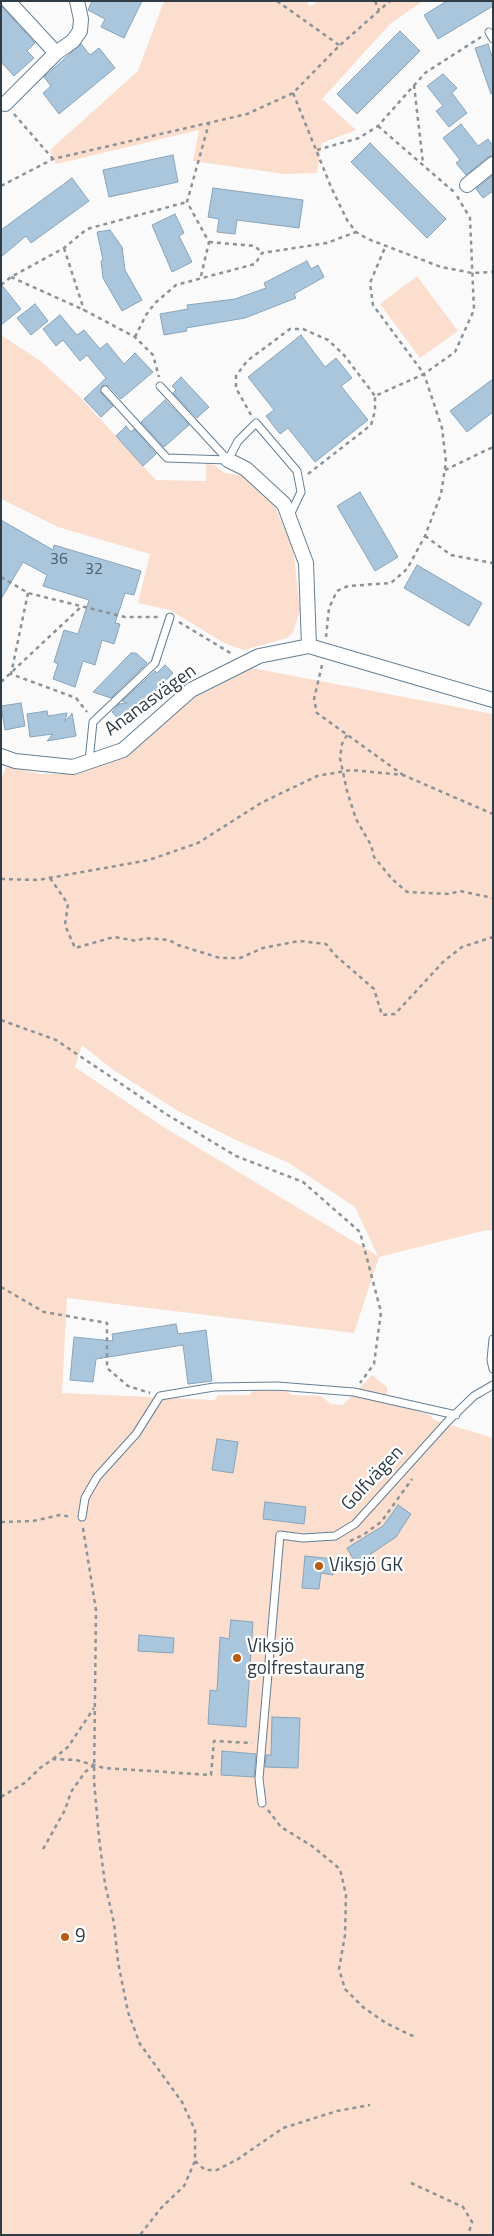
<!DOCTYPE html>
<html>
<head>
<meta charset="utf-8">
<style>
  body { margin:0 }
  #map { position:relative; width:494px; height:2236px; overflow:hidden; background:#fafafa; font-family:"Titillium Web",sans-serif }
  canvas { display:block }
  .frame { position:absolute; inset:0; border:2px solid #303c46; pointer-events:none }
</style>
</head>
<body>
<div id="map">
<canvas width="494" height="2236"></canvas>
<div class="frame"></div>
</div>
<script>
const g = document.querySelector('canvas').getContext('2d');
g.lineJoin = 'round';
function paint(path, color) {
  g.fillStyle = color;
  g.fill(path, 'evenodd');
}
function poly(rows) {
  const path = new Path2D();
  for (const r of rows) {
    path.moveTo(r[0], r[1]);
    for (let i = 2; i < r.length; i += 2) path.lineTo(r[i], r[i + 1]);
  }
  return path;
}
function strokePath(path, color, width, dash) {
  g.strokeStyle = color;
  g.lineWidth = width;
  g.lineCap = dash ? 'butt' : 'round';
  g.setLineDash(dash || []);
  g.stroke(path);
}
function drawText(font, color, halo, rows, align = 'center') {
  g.font = font + ' "Titillium Web",sans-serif';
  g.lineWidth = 4.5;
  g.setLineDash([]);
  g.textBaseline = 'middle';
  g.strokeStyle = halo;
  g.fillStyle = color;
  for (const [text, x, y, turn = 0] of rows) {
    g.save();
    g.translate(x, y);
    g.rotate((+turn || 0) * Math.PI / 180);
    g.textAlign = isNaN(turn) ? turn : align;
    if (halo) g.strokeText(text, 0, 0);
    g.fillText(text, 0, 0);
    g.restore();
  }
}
paint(poly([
  [164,1,306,1,310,6,319,1,423,1,390,24,322,99,356,130,322,143,317,173,285,174,193,161,199,130,56,164,50,150,138,71],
  [417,276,458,331,420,358,380,304],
  [1,335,42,362,82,399,156,480,206,481,206,464,214,465,225,473,244,476,274,505,293,547,300,611,293,632,287,638,244,650,224,643,170,610,138,603,150,554,58,527,1,499],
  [252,668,493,714,493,1231,486,1230,379,1257,354,1333,67,1298,62,1393,215,1400,218,1395,250,1395,258,1382,275,1384,292,1395,321,1396,331,1404,343,1405,372,1375,387,1387,387,1401,430,1415,434,1420,493,1438,493,2235,1,2235,1,780,6,767,42,774,75,773,127,755,195,697],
  [82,1045,112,1069,178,1111,238,1141,289,1163,355,1207,378,1256,162,1126,75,1067]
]), '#fbdecd');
const building = poly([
  [92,1,142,1,124,38,101,27,105,19,88,10,92,1],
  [447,1,493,1,493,6,438,39,424,15,447,1],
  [1,6,35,43,27,51,34,58,14,76,1,62,1,6],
  [400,31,420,51,357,114,337,94,400,31],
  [81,44,90,55,99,48,115,68,59,114,43,93,51,86,44,77,81,44],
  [488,44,493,59,493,93,491,94,475,48,488,44],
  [443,74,457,88,452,93,467,113,449,127,436,111,443,106,427,86,443,74],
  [461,124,478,146,488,139,493,146,493,155,488,157,466,175,456,163,460,160,443,138,461,124],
  [370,143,446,219,427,238,351,162,370,143],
  [173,155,178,182,109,197,103,170,173,155],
  [493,175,493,191,483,198,476,189,493,175],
  [72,178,89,201,31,243,26,236,1,257,1,230,72,178],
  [213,188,303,200,299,228,237,220,235,234,217,232,219,219,208,217,213,188],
  [175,214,184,233,179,236,192,262,172,272,152,225,175,214],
  [110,230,122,247,125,270,142,300,122,311,103,278,101,261,103,260,97,232,110,230],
  [307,261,311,269,318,265,324,277,294,294,296,298,245,318,186,328,187,331,164,335,160,314,188,309,187,305,235,299,266,288,264,283,307,261],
  [1,284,21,309,1,325,1,284],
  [35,304,48,321,31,335,17,318,35,304],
  [60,315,77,335,84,330,100,349,107,343,124,364,135,353,153,372,121,399,109,386,102,386,101,393,113,406,101,417,84,399,106,378,87,355,80,361,63,340,56,346,43,329,60,315],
  [301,335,325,367,336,358,352,378,341,386,368,420,315,462,288,428,280,434,266,416,274,410,248,377,301,335],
  [181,377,209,407,197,418,173,393,176,390,172,386,181,377],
  [493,379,493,412,467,432,450,411,493,379],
  [165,400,189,425,164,447,141,422,165,400],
  [126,426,131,432,134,429,156,454,143,466,116,436,126,426],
  [360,492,398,557,375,571,337,506,360,492],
  [1,520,53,550,54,545,141,571,134,595,125,593,115,623,120,624,114,644,102,640,95,665,83,661,75,687,53,679,58,664,54,662,64,630,78,634,89,600,43,586,47,575,23,562,1,599,1,520],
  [417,565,482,603,469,626,404,588,417,565],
  [131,653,136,653,147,663,111,698,93,692,131,653],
  [165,665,173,673,123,724,112,712,119,704,127,703,122,701,155,671,157,673,165,665],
  [21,703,25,726,5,730,1,706,21,703],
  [47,711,48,716,67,713,65,722,72,713,76,736,47,741,53,734,30,737,27,714,47,711],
  [176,1324,178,1334,206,1330,212,1381,188,1384,183,1345,96,1359,93,1382,70,1380,74,1337,113,1341,112,1334,176,1324],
  [217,1439,238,1442,233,1473,212,1470,217,1439],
  [265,1502,306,1507,304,1524,263,1519,265,1502],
  [398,1505,411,1514,396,1537,356,1564,347,1548,383,1526,398,1505],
  [305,1556,334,1559,333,1575,321,1573,319,1589,302,1588,305,1556],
  [231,1620,253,1622,246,1727,208,1724,210,1690,217,1691,220,1637,229,1639,231,1620],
  [139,1635,174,1638,173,1653,138,1651,139,1635],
  [272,1717,300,1718,298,1768,265,1767,266,1755,271,1755,272,1717],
  [222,1751,256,1754,254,1777,221,1775,222,1751]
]);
paint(building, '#a9c6dd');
strokePath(building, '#88a4ba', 1);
const service = poly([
  [489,32,493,39],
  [160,386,228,460],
  [105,390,167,458,228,460],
  [228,460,238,441,256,423,297,471,301,492,290,515],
  [89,761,93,722,155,663,170,617],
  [493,1339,491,1360,493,1369],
  [82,1517,85,1498,97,1477,136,1434,160,1396,214,1387,277,1386,354,1392,456,1415],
  [262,1803,259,1779,262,1743,280,1535,303,1538,335,1536,355,1524,448,1421,474,1396,493,1385]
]);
const minor = poly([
  [8,1,56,53],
  [5,104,56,53,73,41,80,31,81,19,77,1],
  [467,185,493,164],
  [228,460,246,469,284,504,306,563,309,646],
  [1,756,15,761,73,767,123,750,191,690,259,656,309,646,493,700]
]);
strokePath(service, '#647f95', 9);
strokePath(minor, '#647f95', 16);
strokePath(poly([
  [277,1,339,45],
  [375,1,379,10],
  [414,85,423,163],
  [293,93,331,187,347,220,356,232,368,239,441,267,472,273,493,272],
  [14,114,53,159],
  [378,126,454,192],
  [317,150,359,138,378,126,425,73,481,37],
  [1,186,53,159,247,114,293,93,339,46,390,1],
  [209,242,255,246,262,253],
  [64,248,84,310],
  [201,276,209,242,187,202,209,123],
  [11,277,84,310,135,337,153,355,159,377],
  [1,285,11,277,64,248,87,229,187,202],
  [135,337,146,315,155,303,176,285,255,264,262,253,327,243,356,232],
  [251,415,236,388,236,376,247,361,290,329,303,329,328,340,344,355,375,396],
  [445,470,493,447],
  [308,474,371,425,375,411,375,396,424,374,373,305,370,283,386,245],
  [425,536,451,555,493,563],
  [1,577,28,593,125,617,160,617],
  [28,593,11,674,76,698,87,712],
  [179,622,232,654],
  [326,637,329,608,337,591,348,586,391,583,407,569,425,536,441,494,446,462,442,428,424,374,455,352,474,310,470,218,457,196],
  [322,665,314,699,317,713,403,775],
  [1,682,82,606],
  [347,735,342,744,340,758,347,791,356,819,371,845,374,857,392,879,407,892,449,894,460,891,493,898],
  [50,878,68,904,65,925,75,948,114,937,137,941,144,938,169,940,178,945,220,958,240,958,263,948,299,941,326,944,335,955,374,989,382,1015,395,1014,444,961,462,947,493,937],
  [1,879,38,880,149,860,198,843,261,803,317,776,351,770,403,775,493,814],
  [1,1020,56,1040,166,1114,236,1156,303,1182,360,1232,381,1312,374,1364,360,1383],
  [1,1287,44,1312,107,1323,107,1368,128,1386,150,1393],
  [1,1522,33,1521,60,1515,72,1517],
  [83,1528,96,1610,94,1780,99,1838,105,1884,114,1923,118,1962,128,2012,140,2044,182,2102,195,2130,195,2161,184,2186,161,2208,140,2235],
  [350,1541,363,1535,381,1522,412,1479],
  [53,1759,68,1747,94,1708],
  [1,1797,26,1782,40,1768,53,1759,76,1760,104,1768,211,1775,214,1741,252,1743],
  [268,1810,281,1827,312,1846,340,1869,346,1895,345,1935,339,1969,345,1989,364,2008,386,2023,417,2038],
  [43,1849,65,1810,71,1792,85,1772,94,1765],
  [195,2161,205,2170,217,2170,238,2159,283,2128,337,2111,370,2105],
  [411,2183,463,2207,472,2222,468,2235]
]), '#8c9398', 2.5, [4, 4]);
strokePath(service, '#fff', 7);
strokePath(minor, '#fff', 14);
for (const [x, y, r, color] of [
  [319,1566,5,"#ba5b10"],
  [237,1658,5,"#ba5b10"],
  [65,1937,5,"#ba5b10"]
]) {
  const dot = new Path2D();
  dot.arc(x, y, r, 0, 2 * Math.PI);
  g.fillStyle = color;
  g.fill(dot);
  strokePath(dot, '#fff', 2);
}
drawText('16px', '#4e5e6c', null, [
  ["36",59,560],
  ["32",94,570]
]);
drawText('19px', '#303c46', '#fff', [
  ["Ananasvägen",151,701,-36],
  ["Golfvägen",373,1479,-47]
]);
drawText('19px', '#303c46', '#fff', [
  ["Viksjö GK",329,1566],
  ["Viksjö",247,1647],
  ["golfrestaurang",247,1669],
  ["9",75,1937]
], 'left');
</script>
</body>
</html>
